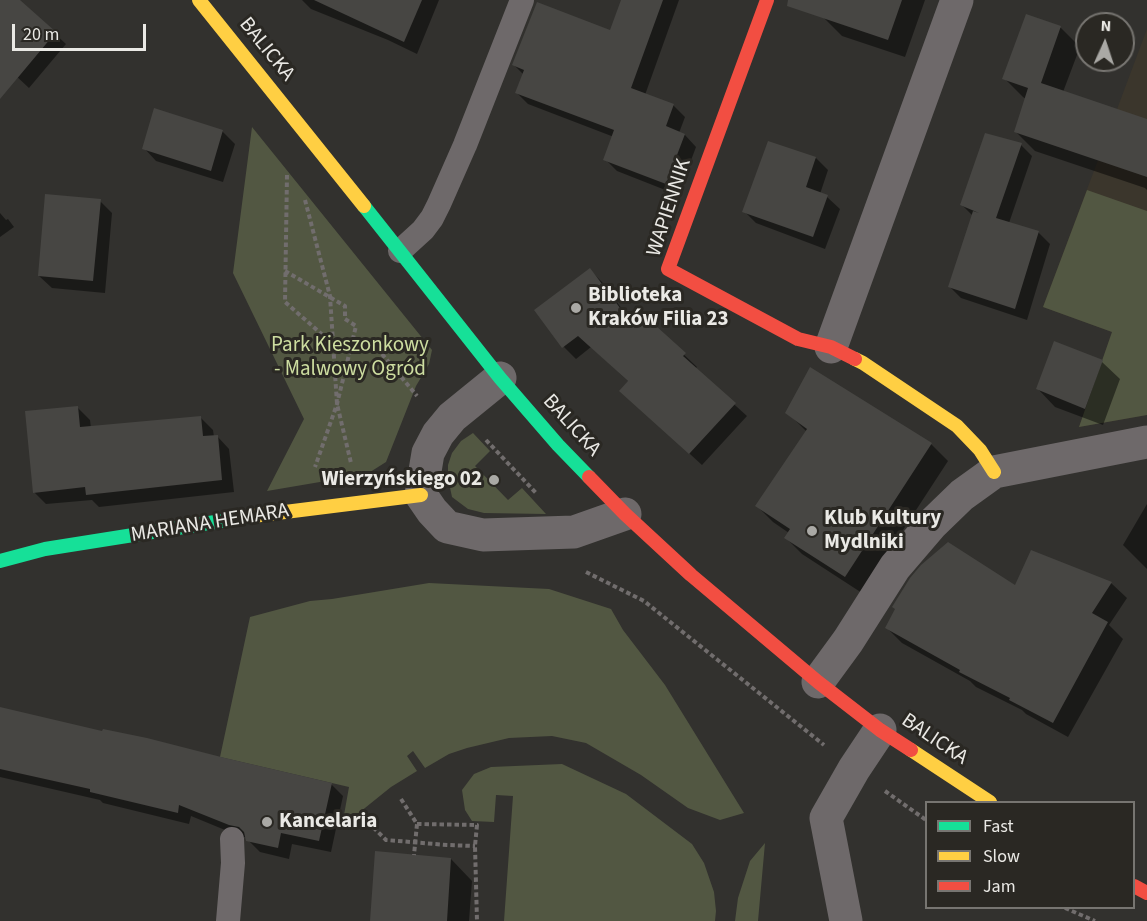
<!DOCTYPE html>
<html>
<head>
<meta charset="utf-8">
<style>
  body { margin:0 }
  #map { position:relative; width:1147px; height:921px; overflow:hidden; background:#32312e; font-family:"Source Sans 3",sans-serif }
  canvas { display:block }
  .legend { position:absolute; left:925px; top:801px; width:210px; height:108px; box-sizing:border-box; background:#2a2823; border:2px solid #777571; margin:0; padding:8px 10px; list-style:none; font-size:18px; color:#eae9e5 }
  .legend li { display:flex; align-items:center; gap:12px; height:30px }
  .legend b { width:30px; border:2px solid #777571 }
  .north { position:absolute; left:1075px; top:12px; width:60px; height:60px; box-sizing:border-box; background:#2a2823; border:2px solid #777571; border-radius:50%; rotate:3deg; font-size:16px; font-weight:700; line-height:24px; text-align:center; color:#eae9e5 }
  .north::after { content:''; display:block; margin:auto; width:21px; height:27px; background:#aaa9a5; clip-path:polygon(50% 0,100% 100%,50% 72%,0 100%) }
  .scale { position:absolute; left:12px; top:24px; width:134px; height:27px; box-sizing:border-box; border:3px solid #eae9e5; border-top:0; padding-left:8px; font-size:18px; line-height:21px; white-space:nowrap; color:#eae9e5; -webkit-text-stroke:4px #2a2823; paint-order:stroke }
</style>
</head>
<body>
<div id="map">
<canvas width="1147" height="921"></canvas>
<ul class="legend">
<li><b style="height:8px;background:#16e098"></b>Fast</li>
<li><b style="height:8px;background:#ffcf43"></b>Slow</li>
<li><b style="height:8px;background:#f24e42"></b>Jam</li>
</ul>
<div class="north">N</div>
<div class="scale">20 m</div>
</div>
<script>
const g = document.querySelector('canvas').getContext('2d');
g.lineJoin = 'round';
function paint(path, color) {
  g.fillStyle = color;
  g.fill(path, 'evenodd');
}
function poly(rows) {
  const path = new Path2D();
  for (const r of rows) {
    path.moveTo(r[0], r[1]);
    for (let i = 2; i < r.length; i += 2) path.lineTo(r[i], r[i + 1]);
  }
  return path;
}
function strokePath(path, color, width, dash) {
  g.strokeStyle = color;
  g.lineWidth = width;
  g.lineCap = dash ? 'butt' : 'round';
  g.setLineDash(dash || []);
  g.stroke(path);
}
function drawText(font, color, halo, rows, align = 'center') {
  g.font = font + ' "Source Sans 3",sans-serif';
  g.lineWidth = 6;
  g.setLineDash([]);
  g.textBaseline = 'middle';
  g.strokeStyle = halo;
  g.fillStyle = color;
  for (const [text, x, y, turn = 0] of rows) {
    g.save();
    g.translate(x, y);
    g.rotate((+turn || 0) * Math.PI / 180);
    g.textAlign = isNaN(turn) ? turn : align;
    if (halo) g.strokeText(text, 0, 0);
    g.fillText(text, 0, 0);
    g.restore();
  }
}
paint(poly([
  [1147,29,1147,415,1079,427,1112,332,1043,307]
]), '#3b362c');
paint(poly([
  [252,127,432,350,429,364,416,386,386,462,367,474,267,491,304,419,233,273],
  [1087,190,1147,211,1147,415,1079,427,1112,332,1043,307],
  [473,433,490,451,475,466,508,500,522,488,546,514,484,513,468,509,452,497,448,478,448,465,452,453,461,441],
  [429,583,549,589,611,609,623,630,665,685,744,813,720,820,688,808,641,775,586,743,552,736,509,738,467,748,449,754,425,768,413,751,407,756,417,771,391,787,355,816,344,815,349,787,220,757,250,617,310,601,332,599],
  [562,764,626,794,692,844,704,863,714,892,716,911,715,921,504,921,513,796,496,795,494,822,472,821,465,810,462,790,474,774,491,767],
  [765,843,758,921,735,921,738,898,750,861]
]), '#525742');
paint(poly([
  [0,0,18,0,66,44,29,88,0,61],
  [302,0,439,0,417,54,388,40,311,9],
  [623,0,679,0,645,95,673,105,685,117,679,133,685,135,696,147,678,195,617,171,605,159,614,137,528,104,516,92,523,74,514,65,611,32],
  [831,0,925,0,905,57,842,36,824,18],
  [1027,16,1061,28,1080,47,1063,92,1147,121,1147,190,1145,188,1035,151,1016,132,1026,99,1023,97,1004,78],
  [222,131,235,144,223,182,156,161,144,148],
  [1021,145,1032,156,1009,223,1038,232,1050,244,1027,320,961,298,949,286,973,216,962,205],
  [816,158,828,170,820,194,827,197,840,209,825,249,756,223,744,211],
  [100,201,112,213,105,293,52,288,39,276],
  [0,213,6,220,8,219,14,227,0,237],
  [590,270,602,282,636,328,645,318,697,367,695,369,747,416,702,465,634,403,629,382,591,347,576,359,564,347],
  [1102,362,1120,379,1103,425,1055,407,1038,389],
  [811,369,931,444,948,461,862,593,802,554,786,538,789,533,773,522,757,506,807,432,787,412],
  [78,408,90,420,91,428,201,418,213,430,214,437,217,436,229,449,234,492,99,507,92,500,46,504,34,492],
  [1147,504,1147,569,1123,545],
  [1032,552,1111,583,1127,598,1109,625,1123,639,1068,737,1026,714,1022,710,976,687,970,681,902,643,887,628,1015,587],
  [0,709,331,784,343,796,331,852,292,844,289,859,260,852,248,840,247,837,242,837,191,816,189,824,103,803,100,800,0,777],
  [451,859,472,881,469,921,371,921]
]), '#0007');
paint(poly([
  [0,0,20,0,56,32,0,99],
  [314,0,422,0,404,42],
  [621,0,663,0,631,88,674,104,666,126,685,134,666,184,603,160,614,130,515,93,524,70,512,65,537,2,610,30],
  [788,0,902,0,888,40,787,6],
  [1026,14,1061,26,1041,83,1147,119,1147,177,1014,132,1028,88,1002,79],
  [154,108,223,130,211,171,142,149],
  [985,133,1022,143,996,218,1039,231,1015,309,948,287,973,211,979,213,960,205],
  [768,141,816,157,806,187,828,195,813,237,742,212],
  [45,194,101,199,93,281,38,276],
  [590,268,635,328,645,316,686,353,683,356,736,403,689,454,619,391,628,381,578,336,562,348,534,310],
  [1054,341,1103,360,1085,409,1036,389],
  [810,367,932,443,845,577,784,538,790,529,755,506,807,429,785,413],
  [78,406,80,427,201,416,203,436,218,435,222,480,86,495,85,487,33,493,25,411],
  [948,542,1015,585,1031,550,1112,582,1092,613,1108,622,1053,723,1009,700,1010,698,959,672,960,670,885,628,895,609,892,607,910,578,921,565],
  [0,707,102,731,103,729,147,738,225,758,332,783,319,841,281,833,278,848,246,841,244,832,239,827,229,825,179,805,178,813,90,792,90,789,0,769],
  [375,851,451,858,447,921,370,921]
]), '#474643');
strokePath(poly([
  [287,175,285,302,333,344],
  [305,200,330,296,337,404,351,463],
  [285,271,345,306,345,319,356,326,337,404,315,467],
  [382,354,417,396],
  [486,440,537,494],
  [586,572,644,601,824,745],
  [885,791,926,820],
  [401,799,417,824,414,855],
  [368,822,386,840,447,845,475,846],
  [417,824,477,825,475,846,477,921],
  [1065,908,1095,921]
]), '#716d6d', 4, [4.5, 3]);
strokePath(poly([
  [400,251,423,230,432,218,439,204,465,145,522,0],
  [228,921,233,863,232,839]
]), '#6e696a', 24);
strokePath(poly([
  [831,347,957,0],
  [500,378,452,417,438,434,428,453,421,495,432,511,447,527,483,535,574,532,625,514],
  [818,682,848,641,895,567,931,525,962,495,994,472,1147,442],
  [846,921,826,818,854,769,880,730]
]), '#6e696a', 33);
strokePath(poly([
  [364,206,500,378,558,445,589,477],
  [0,561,45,549,253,516]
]), '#16e098', 14);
strokePath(poly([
  [199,0,364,206],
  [855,359,863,363,957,426,980,450,994,472],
  [253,516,421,495],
  [911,750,990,802]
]), '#ffcf43', 14);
strokePath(poly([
  [767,0,668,269,798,339,831,347,855,359],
  [589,477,625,514,691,575,818,682,880,730,911,750],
  [1134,886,1147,893]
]), '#f24e42', 14);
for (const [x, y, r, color] of [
  [576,308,6,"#aaa9a5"],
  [494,480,6,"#aaa9a5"],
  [812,531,6,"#aaa9a5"],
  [267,822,6,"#aaa9a5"]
]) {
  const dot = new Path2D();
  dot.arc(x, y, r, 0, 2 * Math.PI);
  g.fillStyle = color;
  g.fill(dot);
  strokePath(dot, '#2a2823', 2);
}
drawText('21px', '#eae9e5', '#2a2823', [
  ["BALICKA",266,50,51],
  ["WAPIENNIK",670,208,-72],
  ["BALICKA",571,426,48],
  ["MARIANA HEMARA",210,524,-9],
  ["BALICKA",934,740,34]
]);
drawText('bold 21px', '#eae9e5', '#2a2823', [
  ["Biblioteka",588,296],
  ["Kraków Filia 23",588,320],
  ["Wierzyńskiego 02",482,480,"right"],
  ["Klub Kultury",824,519],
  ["Mydlniki",824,543],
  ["Kancelaria",279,822]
], 'left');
drawText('21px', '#cddda0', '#2a2823', [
  ["Park Kieszonkowy",350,346],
  ["- Malwowy Ogród",350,370]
]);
</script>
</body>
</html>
